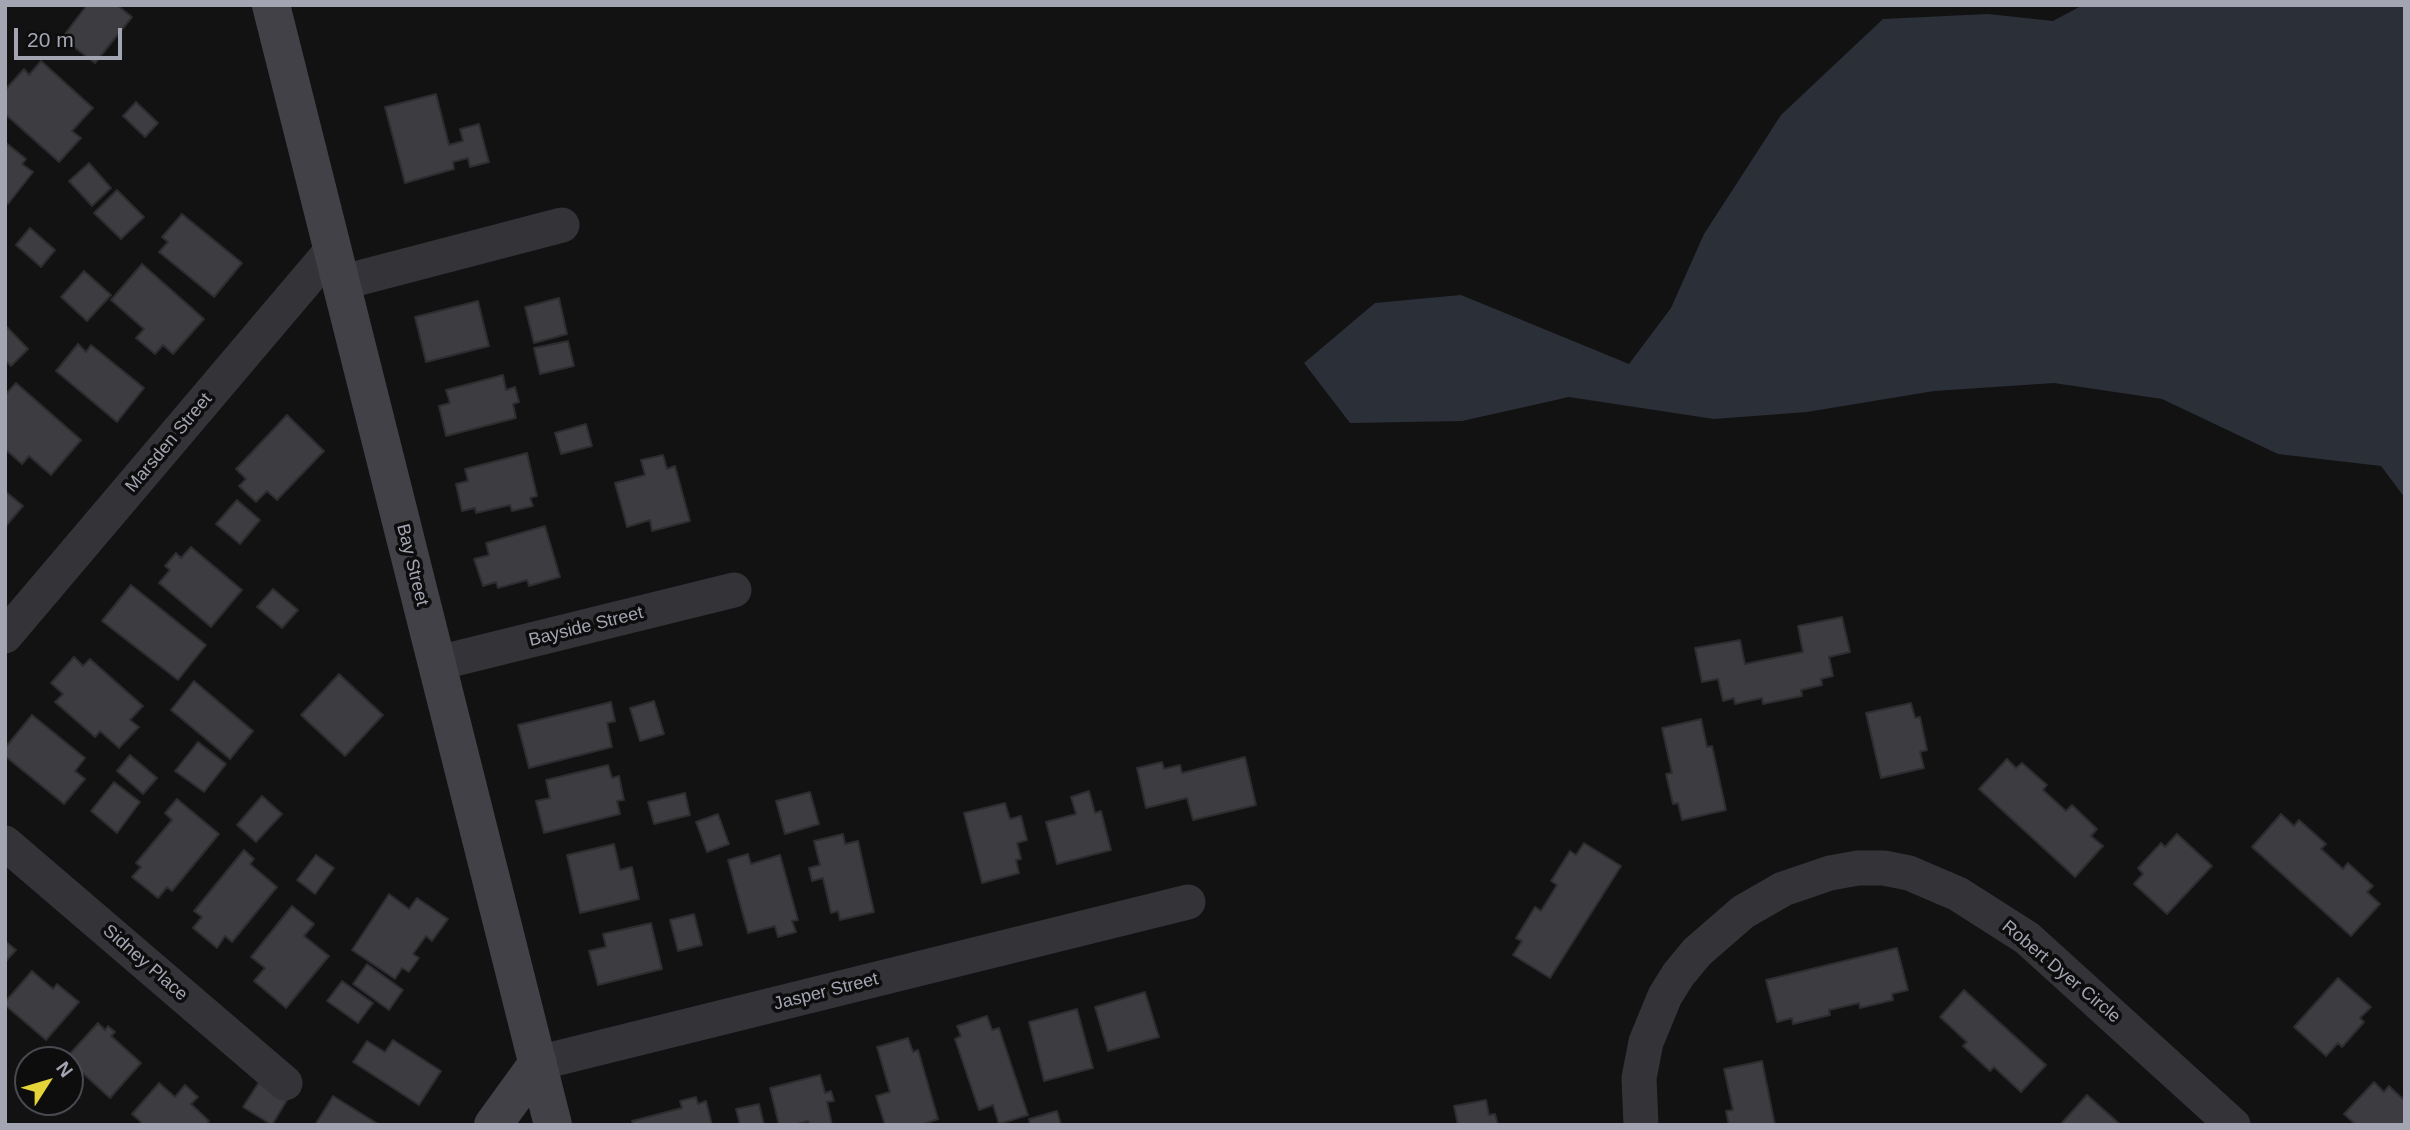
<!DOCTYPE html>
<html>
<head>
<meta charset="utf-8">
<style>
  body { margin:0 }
  #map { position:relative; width:2410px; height:1130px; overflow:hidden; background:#121213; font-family:Helvetica,sans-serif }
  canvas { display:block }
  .frame { position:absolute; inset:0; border:7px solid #a4a5b3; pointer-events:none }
  .north { position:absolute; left:14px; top:1046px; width:70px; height:70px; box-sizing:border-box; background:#0d0d0e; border:2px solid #494a50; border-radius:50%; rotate:53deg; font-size:19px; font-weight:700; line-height:28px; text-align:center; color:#a4a5b3 }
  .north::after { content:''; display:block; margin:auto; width:24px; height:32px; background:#e4d43a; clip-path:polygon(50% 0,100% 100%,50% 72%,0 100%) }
  .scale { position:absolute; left:14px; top:28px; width:108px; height:32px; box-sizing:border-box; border:4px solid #a4a5b3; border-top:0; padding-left:9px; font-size:21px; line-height:24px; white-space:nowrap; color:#a4a5b3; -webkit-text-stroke:5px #0d0d0e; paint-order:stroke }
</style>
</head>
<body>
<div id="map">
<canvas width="2410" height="1130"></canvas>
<div class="frame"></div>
<div class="north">N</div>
<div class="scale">20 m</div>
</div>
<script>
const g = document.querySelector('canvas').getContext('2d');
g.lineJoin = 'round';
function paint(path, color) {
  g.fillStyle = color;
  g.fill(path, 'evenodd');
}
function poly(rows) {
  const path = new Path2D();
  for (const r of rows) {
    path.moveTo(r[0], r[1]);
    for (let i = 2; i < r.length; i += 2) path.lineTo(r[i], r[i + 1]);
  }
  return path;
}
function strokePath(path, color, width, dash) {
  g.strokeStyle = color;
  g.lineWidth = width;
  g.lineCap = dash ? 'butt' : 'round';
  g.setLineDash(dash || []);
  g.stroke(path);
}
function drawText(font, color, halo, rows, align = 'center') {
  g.font = font + ' Helvetica,sans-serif';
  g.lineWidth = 7;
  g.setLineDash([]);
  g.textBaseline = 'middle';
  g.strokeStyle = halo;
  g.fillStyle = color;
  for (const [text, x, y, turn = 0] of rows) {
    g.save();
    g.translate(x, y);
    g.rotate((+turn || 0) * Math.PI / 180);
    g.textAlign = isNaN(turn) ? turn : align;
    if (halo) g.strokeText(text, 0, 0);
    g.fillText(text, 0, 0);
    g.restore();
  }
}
paint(poly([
  [2083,5,2405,5,2405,498,2381,466,2278,454,2162,399,2054,383,1934,391,1807,412,1714,419,1569,397,1462,421,1350,423,1304,363,1375,303,1461,295,1629,364,1671,308,1704,234,1781,115,1883,19,1988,14,2053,21]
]), '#2b2f38');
const building = poly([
  [87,5,117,5,132,17,95,63,62,38,87,5],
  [41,61,93,108,72,131,81,138,59,162,5,114,5,90,24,69,29,75,41,61],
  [436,94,449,145,463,141,460,129,479,124,489,162,470,167,468,158,453,162,454,169,405,183,385,107,436,94],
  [136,102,158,123,145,137,123,116,136,102],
  [5,142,26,159,22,164,33,172,8,204,5,202,5,142],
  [89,163,111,188,92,206,69,181,89,163],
  [117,190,144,217,121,239,94,213,117,190],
  [182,214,242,263,214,297,159,252,168,242,162,237,182,214],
  [30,228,55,250,41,267,16,245,30,228],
  [142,264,204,319,173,354,163,345,155,354,136,338,144,329,111,300,142,264],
  [84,271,111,295,87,321,61,297,84,271],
  [559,298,567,334,534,343,525,307,559,298],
  [478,301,489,346,426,362,415,317,478,301],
  [6,326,28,349,11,366,5,360,6,326],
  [568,341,574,366,540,374,534,348,568,341],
  [78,344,86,352,91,345,144,388,117,422,56,371,78,344],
  [503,375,506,390,515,387,519,402,513,404,516,418,446,436,439,406,450,403,446,390,503,375],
  [16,383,81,440,51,475,29,456,22,464,5,449,5,395,16,383],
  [287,415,324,451,277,500,267,491,256,502,239,486,246,479,236,469,287,415],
  [586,424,592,446,561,454,555,433,586,424],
  [527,453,537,496,530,498,533,506,512,511,510,505,476,513,475,508,462,511,456,484,468,481,465,469,527,453],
  [663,455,667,469,675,466,690,521,652,531,650,520,627,527,615,483,645,475,641,460,663,455],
  [5,491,23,506,5,527,5,491],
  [237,500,260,520,240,544,216,524,237,500],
  [545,526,560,577,529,586,527,580,498,588,496,582,483,586,474,559,489,555,486,543,545,526],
  [191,547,242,590,211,627,159,583,170,570,165,566,176,553,181,558,191,547],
  [131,585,206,645,178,680,102,621,131,585],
  [273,589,298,610,282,628,257,607,273,589],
  [1842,617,1850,652,1829,657,1833,676,1821,679,1822,685,1801,690,1802,696,1763,704,1762,698,1735,704,1734,698,1723,701,1718,679,1702,682,1695,648,1740,640,1745,664,1803,652,1798,626,1842,617],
  [74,657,83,666,90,659,143,706,130,720,139,727,119,748,100,731,95,737,55,702,63,694,51,683,74,657],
  [339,674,383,715,345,756,301,715,339,674],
  [194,681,253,731,230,759,171,710,194,681],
  [654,701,664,734,640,741,630,708,654,701],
  [611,702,615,721,607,723,612,747,529,768,518,725,611,702],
  [1911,703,1915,718,1920,717,1927,750,1920,752,1924,768,1881,778,1866,713,1911,703],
  [32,715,85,758,75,771,85,779,64,804,5,756,5,748,32,715],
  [1701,719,1707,747,1712,746,1726,810,1682,820,1678,803,1673,804,1666,774,1672,773,1662,728,1701,719],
  [198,742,226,764,204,792,175,771,198,742],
  [130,755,157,778,143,794,117,771,130,755],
  [1245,757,1256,805,1193,820,1187,798,1146,808,1137,768,1162,762,1164,769,1180,765,1182,773,1245,757],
  [2007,759,2016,768,2022,763,2047,785,2043,790,2066,811,2072,805,2097,829,2091,836,2103,846,2075,877,1979,789,2007,759],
  [608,765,612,778,619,776,624,800,617,801,620,814,544,833,536,801,550,798,546,780,608,765],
  [114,782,140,802,117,833,91,811,114,782],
  [1089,791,1095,813,1101,811,1111,850,1057,864,1046,822,1076,814,1071,797,1089,791],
  [810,792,819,824,785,834,776,801,810,792],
  [685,793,690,815,654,824,648,802,685,793],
  [262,796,282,814,256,842,237,825,262,796],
  [177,799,219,834,172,891,167,887,158,898,132,877,141,867,136,863,172,820,165,813,177,799],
  [1005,803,1010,819,1021,816,1027,840,1017,843,1021,859,1016,860,1019,873,982,883,964,813,1005,803],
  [718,814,729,844,707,852,696,822,718,814],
  [2281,814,2294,826,2299,820,2326,844,2321,849,2343,869,2348,863,2373,886,2367,892,2380,904,2351,936,2252,847,2281,814],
  [843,834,845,844,858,841,874,912,840,920,838,911,831,913,823,878,812,881,809,868,820,865,814,841,843,834],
  [2177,834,2212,866,2167,914,2134,884,2143,874,2138,868,2161,843,2165,847,2177,834],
  [1584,843,1621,866,1550,978,1513,955,1522,941,1516,938,1535,907,1541,911,1557,885,1551,881,1570,851,1576,855,1584,843],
  [614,844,620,870,632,867,639,899,580,913,567,855,614,844],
  [244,850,254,859,250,864,277,887,232,942,225,936,217,948,193,928,202,917,194,911,244,850],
  [748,854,751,864,780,855,798,920,792,921,796,932,778,937,775,926,748,933,728,860,748,854],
  [316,855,334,868,315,894,297,880,316,855],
  [389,894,409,909,417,898,448,919,432,941,426,936,413,954,419,958,409,972,402,968,395,979,352,950,389,894],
  [292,906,314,924,304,936,329,956,286,1008,254,981,265,968,251,957,292,906],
  [694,914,702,945,678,951,670,920,694,914],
  [651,923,662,969,598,985,589,951,606,947,603,934,651,923],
  [5,941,16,950,5,962,5,941],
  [1897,948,1908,990,1892,994,1893,1000,1860,1008,1859,1003,1829,1010,1830,1015,1793,1024,1792,1018,1777,1022,1766,980,1897,948],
  [367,964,403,990,389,1010,353,984,367,964],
  [32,971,53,989,57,984,79,1002,46,1040,5,1005,5,1002,32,971],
  [2338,978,2371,1007,2360,1018,2364,1022,2342,1047,2338,1043,2326,1056,2294,1027,2338,978],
  [342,981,373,1003,358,1023,327,1001,342,981],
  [1964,990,2046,1065,2021,1092,1994,1067,1990,1071,1963,1046,1967,1042,1940,1017,1964,990],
  [1145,992,1159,1037,1108,1051,1095,1007,1145,992],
  [1077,1009,1093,1068,1044,1081,1029,1022,1077,1009],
  [987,1016,992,1030,999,1028,1028,1115,999,1124,993,1105,979,1110,955,1039,961,1036,957,1026,987,1016],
  [98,1023,105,1030,108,1026,115,1032,111,1036,141,1063,110,1098,66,1058,98,1023],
  [908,1038,913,1052,918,1050,938,1119,921,1125,885,1125,876,1096,890,1092,877,1047,908,1038],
  [393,1040,441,1071,419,1105,353,1062,367,1041,385,1052,393,1040],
  [1762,1061,1775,1125,1729,1125,1726,1111,1733,1110,1724,1069,1762,1061],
  [265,1073,293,1090,272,1125,243,1107,265,1073],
  [820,1075,825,1093,831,1091,834,1101,827,1102,832,1125,809,1125,808,1121,794,1125,779,1125,770,1088,820,1075],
  [2374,1082,2384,1092,2389,1086,2405,1101,2405,1125,2356,1125,2344,1114,2374,1082],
  [159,1083,175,1097,185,1085,198,1097,191,1104,209,1121,206,1125,139,1125,141,1122,132,1114,159,1083],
  [2087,1095,2121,1125,2060,1125,2087,1095],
  [333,1096,378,1124,315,1125,333,1096],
  [696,1097,698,1104,706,1101,712,1125,633,1125,632,1121,682,1108,680,1101,696,1097],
  [1486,1100,1489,1115,1495,1114,1498,1125,1458,1125,1454,1106,1486,1100],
  [759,1104,764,1125,740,1125,736,1109,759,1104],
  [1057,1111,1061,1125,1030,1125,1029,1119,1057,1111]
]);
paint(building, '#3d3c40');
strokePath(building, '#2d2c2f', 2);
strokePath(poly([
  [340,283,562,225],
  [5,636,332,250],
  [438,663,734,590],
  [5,843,285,1083],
  [538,1063,1188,902],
  [1641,1125,1639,1078,1646,1042,1665,996,1678,975,1697,952,1743,912,1783,889,1830,873,1858,868,1884,868,1909,873,1958,894,2027,938,2233,1125]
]), '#343338', 35);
strokePath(poly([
  [271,5,553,1125],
  [493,1125,538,1063]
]), '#424148', 38);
drawText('18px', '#a4a5b3', '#0d0d0e', [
  ["Marsden Street",169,443,-50],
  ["Bay Street",412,565,76],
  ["Bayside Street",586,627,-14],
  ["Sidney Place",145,963,41],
  ["Robert Dyer Circle",2061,972,40],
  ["Jasper Street",826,992,-14]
]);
</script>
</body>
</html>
